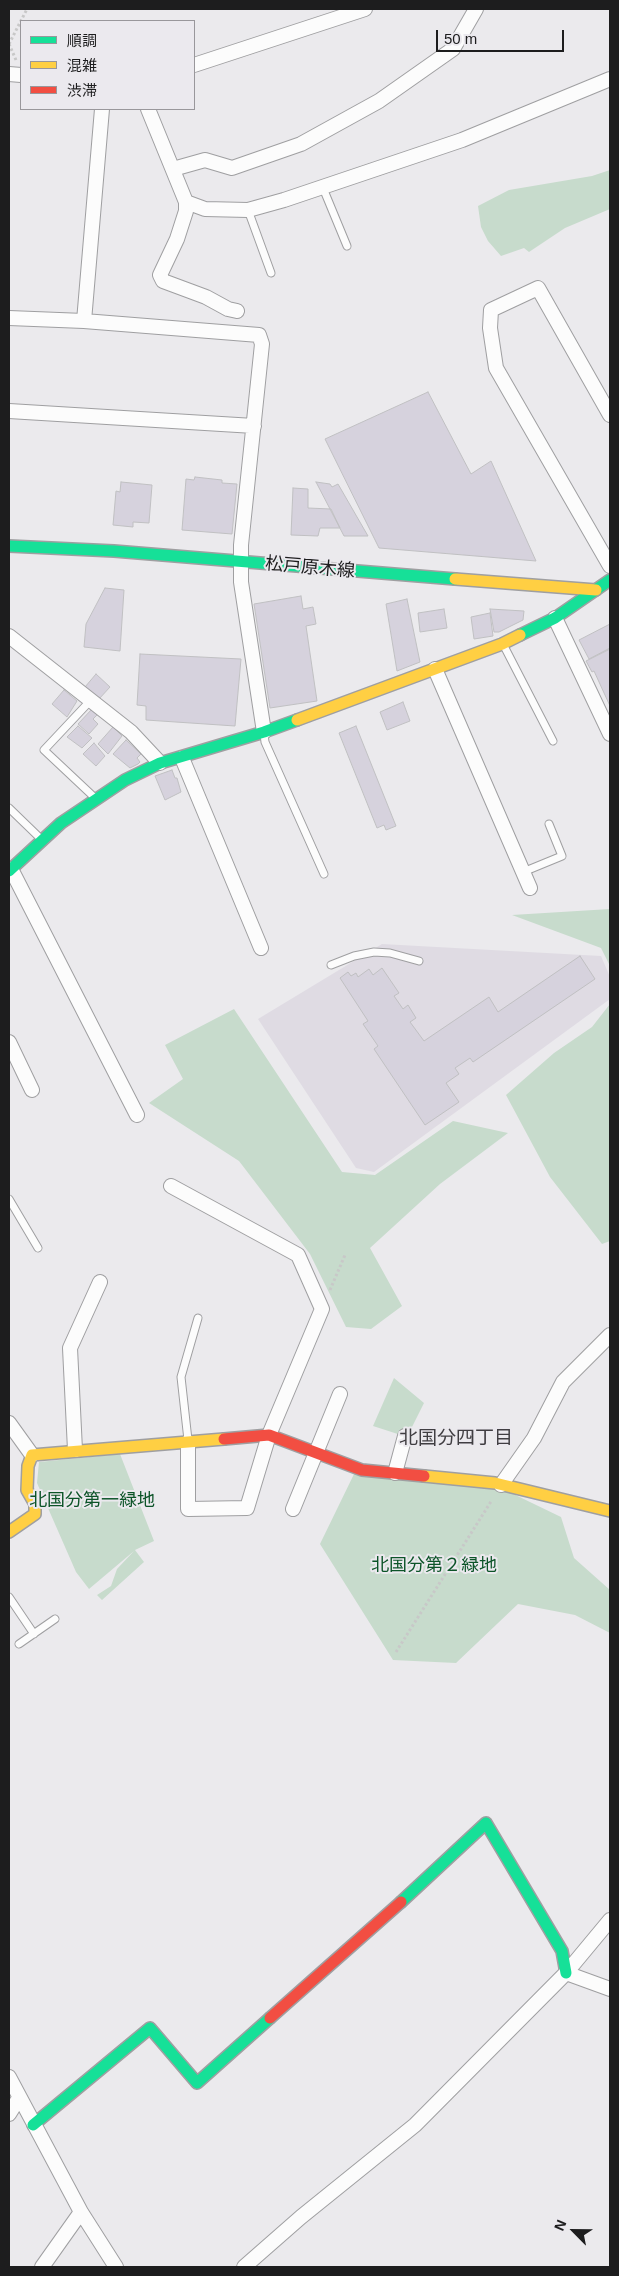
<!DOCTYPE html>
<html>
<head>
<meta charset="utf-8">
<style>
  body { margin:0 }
  #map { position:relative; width:619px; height:2276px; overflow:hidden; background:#ebeaed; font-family:Arial,"Noto Sans JP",sans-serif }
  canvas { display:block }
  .frame { position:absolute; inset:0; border:10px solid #1d1d1e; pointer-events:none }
  .legend { position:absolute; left:20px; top:20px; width:175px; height:90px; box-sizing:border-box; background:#ebe9ee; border:1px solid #99979b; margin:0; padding:6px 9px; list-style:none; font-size:15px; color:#1d1d1e }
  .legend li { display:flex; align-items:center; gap:10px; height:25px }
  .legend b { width:25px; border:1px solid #99979b }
  .north { position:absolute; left:549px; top:2206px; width:50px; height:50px; -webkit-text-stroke:4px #ebe9ee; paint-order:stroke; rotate:293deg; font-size:14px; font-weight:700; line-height:20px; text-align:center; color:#1d1d1e }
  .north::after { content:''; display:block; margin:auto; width:18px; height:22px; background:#1d1d1e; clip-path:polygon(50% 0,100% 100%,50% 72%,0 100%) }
  .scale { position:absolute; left:436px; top:30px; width:128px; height:22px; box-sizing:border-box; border:2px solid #1d1d1e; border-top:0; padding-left:6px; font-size:15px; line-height:18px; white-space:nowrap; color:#1d1d1e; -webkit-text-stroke:4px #ebe9ee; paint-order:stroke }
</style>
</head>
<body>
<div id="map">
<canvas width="619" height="2276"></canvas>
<div class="frame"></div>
<ul class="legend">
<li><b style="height:6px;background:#16e098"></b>順調</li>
<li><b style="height:6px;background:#ffcf43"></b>混雑</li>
<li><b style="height:6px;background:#f24e42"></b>渋滞</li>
</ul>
<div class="north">N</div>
<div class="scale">50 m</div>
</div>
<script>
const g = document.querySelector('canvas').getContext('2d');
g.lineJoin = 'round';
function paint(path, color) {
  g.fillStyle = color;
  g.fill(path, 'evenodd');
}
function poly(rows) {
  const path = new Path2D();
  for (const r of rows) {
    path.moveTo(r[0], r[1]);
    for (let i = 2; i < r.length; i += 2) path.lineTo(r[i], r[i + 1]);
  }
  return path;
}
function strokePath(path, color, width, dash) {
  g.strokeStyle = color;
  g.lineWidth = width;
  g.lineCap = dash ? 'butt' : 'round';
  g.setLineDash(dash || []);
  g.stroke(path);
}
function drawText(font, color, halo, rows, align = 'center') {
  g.font = font + ' Arial,"Noto Sans JP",sans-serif';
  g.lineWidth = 4;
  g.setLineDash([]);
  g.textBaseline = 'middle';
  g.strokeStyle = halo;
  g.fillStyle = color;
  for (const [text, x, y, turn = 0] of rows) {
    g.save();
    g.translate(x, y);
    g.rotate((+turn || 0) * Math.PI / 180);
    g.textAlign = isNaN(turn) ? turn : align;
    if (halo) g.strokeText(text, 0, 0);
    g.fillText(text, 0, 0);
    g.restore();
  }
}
paint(poly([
  [382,944,601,956,610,977,610,999,374,1172,356,1168,258,1019]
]), '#dfdbe3');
paint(poly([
  [610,170,610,209,565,228,529,252,524,248,501,256,488,241,481,227,478,206,509,190,592,176],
  [610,909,610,966,601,948,512,915],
  [610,1004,610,1241,602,1244,550,1177,506,1095,554,1053,592,1027],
  [234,1009,342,1172,375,1175,453,1121,508,1133,440,1184,370,1248,402,1306,371,1329,346,1327,310,1254,239,1161,149,1103,183,1079,165,1045],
  [394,1378,424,1403,407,1437,373,1426],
  [120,1454,154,1541,135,1550,144,1562,102,1600,97,1595,111,1586,117,1569,134,1551,89,1589,76,1572,37,1483,39,1462],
  [355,1472,503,1489,561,1517,574,1558,610,1590,610,1633,575,1615,518,1604,456,1663,393,1660,320,1544]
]), '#c7dbcc');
const building = poly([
  [428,392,471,474,491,461,536,561,379,548,325,439,428,392],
  [195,477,222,480,222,483,237,484,232,534,182,530,186,479,194,480,195,477],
  [121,482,152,485,149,523,133,522,133,527,113,525,116,491,120,492,121,482],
  [316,482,330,484,332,487,338,484,368,536,344,536,316,482],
  [293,488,308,489,308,508,331,509,340,528,320,528,318,536,291,535,293,488],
  [105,588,124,590,120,651,84,647,86,624,105,588],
  [301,596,303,609,313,607,316,624,306,626,317,701,270,708,254,604,301,596],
  [407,599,420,662,397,671,386,604,407,599],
  [444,609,447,628,420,632,418,613,444,609],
  [490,609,524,611,523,620,499,632,494,632,490,609],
  [490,613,493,636,474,639,471,617,490,613],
  [610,624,610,648,589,659,579,640,610,624],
  [610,649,610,706,594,671,592,672,586,661,610,649],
  [140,654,241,659,235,726,146,720,146,706,137,705,140,654],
  [96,674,110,687,99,699,85,687,96,674],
  [64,690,77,701,67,717,52,704,64,690],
  [403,702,410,721,387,730,380,712,403,702],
  [92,709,98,714,93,719,98,724,89,734,78,724,92,709],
  [78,726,92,738,82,748,67,737,78,726],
  [356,726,396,826,386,830,384,825,377,828,339,733,356,726],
  [113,727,122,736,108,754,98,744,113,727],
  [126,740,141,754,137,758,140,762,138,764,130,768,113,754,126,740],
  [94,743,105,756,96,766,83,754,94,743],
  [172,770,175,778,177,778,181,792,165,800,155,776,172,770],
  [580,956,595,979,473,1062,470,1058,455,1068,459,1074,446,1083,459,1102,425,1125,374,1049,378,1046,363,1024,368,1021,340,978,348,972,351,976,356,973,358,977,369,969,373,975,382,968,399,993,394,996,403,1009,408,1005,416,1018,410,1022,424,1041,489,997,498,1012,580,956]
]);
paint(building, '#d6d2dd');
strokePath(building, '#c0c0c2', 1);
const lane = poly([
  [323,188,347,246],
  [248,210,271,273],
  [504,646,553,741],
  [91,700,44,750,94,797],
  [264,734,265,742,324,874],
  [9,808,41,839],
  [523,872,562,856,549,824],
  [331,965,354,956,374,952,390,953,419,961],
  [9,1199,38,1248],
  [188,1440,181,1377,198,1318],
  [9,1597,34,1634],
  [19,1644,55,1619]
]);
const street = poly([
  [194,65,365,9],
  [9,74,21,75],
  [148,109,186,202,186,211,177,239,160,275,163,281,206,297,228,309,237,311],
  [173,169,205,160,232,168,301,144,379,101,453,49,476,9],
  [186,202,205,209,248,210,284,200,462,140,610,79],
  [9,318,84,321,259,335,262,344,241,545,241,582,264,732],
  [84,321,102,109],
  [9,411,254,426],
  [610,415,538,288,491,310,490,328,496,368,610,566],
  [555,618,610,734],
  [9,636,131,732,160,763],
  [435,669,530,888],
  [182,758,261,948],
  [11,869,137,1115],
  [9,1042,32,1090],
  [171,1186,298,1255,322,1309,269,1435,247,1508,188,1509,188,1442],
  [9,1423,32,1455],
  [75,1450,70,1348,100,1282],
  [395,1473,405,1436],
  [501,1485,534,1438,563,1382,610,1335],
  [293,1509,340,1394],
  [566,1973,610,1989],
  [9,2077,81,2212,116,2267],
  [9,2114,19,2098],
  [42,2267,81,2212],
  [244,2267,301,2217,415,2125,566,1973,610,1920]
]);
const fast = poly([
  [9,546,114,551,455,579],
  [520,635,555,618,610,580],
  [9,871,61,823,125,780,160,763,264,732,297,720],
  [401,1902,486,1823,562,1951,566,1973],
  [33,2125,150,2028,197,2083,270,2018]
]);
const slow = poly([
  [455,579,596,590],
  [297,720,502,644,520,635],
  [424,1476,495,1483,610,1511],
  [9,1532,35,1514,35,1504,27,1490,28,1466,32,1455,224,1439]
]);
const jam = poly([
  [224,1439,269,1435,362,1470,424,1476],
  [270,2018,401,1902]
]);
strokePath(lane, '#9f9fa1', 9);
strokePath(street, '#9f9fa1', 16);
strokePath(fast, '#9f9fa1', 14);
strokePath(slow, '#9f9fa1', 14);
strokePath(jam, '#9f9fa1', 14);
strokePath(poly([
  [9,44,27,9],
  [9,44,16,60],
  [330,1290,345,1255],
  [396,1652,492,1500]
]), '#c8c8c8', 3, [2.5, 2.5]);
strokePath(lane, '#fcfcfc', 7);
strokePath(street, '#fcfcfc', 14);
strokePath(fast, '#16e098', 11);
strokePath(slow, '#ffcf43', 11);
strokePath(jam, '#f24e42', 11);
drawText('18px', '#1d1d1e', '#ebe9ee', [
  ["松戸原木線",310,568,5]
]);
drawText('18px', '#0c5428', '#ebe9ee', [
  ["北国分第一緑地",92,1501],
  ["北国分第２緑地",434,1566]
]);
drawText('19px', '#403e42', '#ebe9ee', [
  ["北国分四丁目",456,1439]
]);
</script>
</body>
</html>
